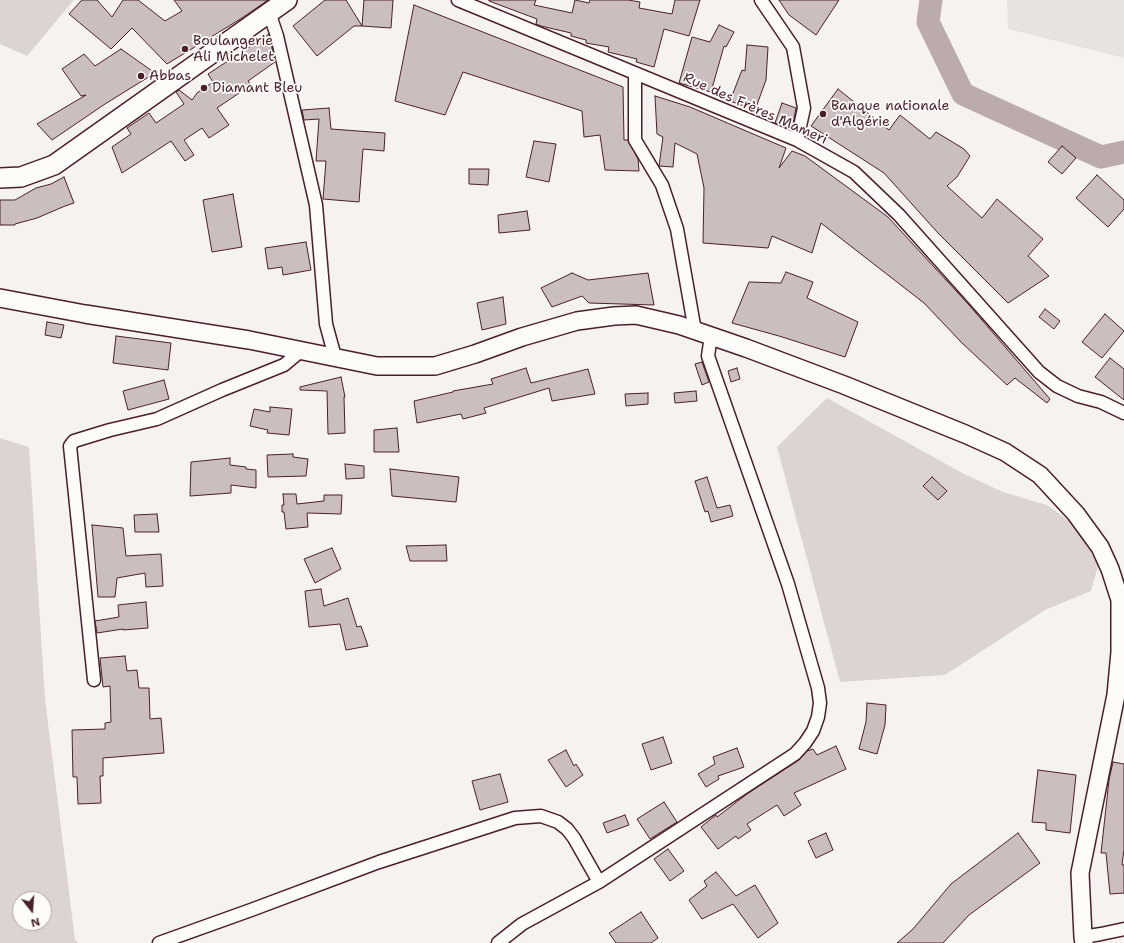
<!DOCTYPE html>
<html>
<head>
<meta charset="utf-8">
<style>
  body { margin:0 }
  #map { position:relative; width:1124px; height:943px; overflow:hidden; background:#f6f3ef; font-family:"Shantell Sans",sans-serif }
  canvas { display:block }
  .north { position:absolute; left:12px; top:891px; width:40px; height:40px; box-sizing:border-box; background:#fdfcf7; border:1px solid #b5a4a5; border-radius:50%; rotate:163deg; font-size:11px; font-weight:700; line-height:16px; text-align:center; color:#4a1f2b }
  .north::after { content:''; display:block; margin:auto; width:14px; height:18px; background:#4a1f2b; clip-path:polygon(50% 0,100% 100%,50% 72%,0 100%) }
</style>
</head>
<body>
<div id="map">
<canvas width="1124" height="943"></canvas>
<div class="north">N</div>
</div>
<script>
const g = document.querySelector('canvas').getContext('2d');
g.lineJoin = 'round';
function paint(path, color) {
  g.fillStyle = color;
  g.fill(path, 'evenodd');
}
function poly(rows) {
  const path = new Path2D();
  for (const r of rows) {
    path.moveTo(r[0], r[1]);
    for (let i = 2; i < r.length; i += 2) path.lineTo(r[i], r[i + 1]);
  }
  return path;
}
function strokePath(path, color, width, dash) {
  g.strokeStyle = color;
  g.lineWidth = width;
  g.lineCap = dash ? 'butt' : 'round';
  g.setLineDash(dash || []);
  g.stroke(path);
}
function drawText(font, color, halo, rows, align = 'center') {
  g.font = font + ' "Shantell Sans",sans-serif';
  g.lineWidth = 3.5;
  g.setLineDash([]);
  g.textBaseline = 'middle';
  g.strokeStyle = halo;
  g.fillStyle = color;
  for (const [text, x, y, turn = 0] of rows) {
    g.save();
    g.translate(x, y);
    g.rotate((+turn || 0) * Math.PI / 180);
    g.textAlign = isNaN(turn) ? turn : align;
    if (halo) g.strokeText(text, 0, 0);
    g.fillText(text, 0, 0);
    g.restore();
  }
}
paint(poly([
  [1007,0,1124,0,1124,58,1008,29]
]), '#e9e3e0');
paint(poly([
  [0,0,74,0,27,56,0,44],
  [827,398,964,474,1003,492,1047,505,1079,528,1098,566,1091,591,1045,610,945,675,840,682,777,447],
  [0,438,29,447,45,699,75,940,79,943,0,943],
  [20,899,44,899,44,923,20,923]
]), '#dcd4d2');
strokePath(poly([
  [931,0,928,22,963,94,1101,157,1124,152]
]), '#bbabac', 23);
const building = poly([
  [82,0,97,0,112,17,123,0,138,0,165,21,182,11,174,0,268,0,242,18,167,64,132,28,111,49,69,14,82,0],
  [325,0,346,0,362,26,354,26,317,56,293,26,325,0],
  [364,0,393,0,391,28,362,26,364,0],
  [489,0,536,0,534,5,572,13,575,0,589,3,590,0,628,0,640,2,639,8,672,14,675,0,700,0,689,36,664,29,654,67,636,62,637,59,608,52,609,47,586,43,586,40,571,36,571,33,541,26,536,24,537,19,489,1,489,0],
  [779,0,839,0,816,35,789,15,779,0],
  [414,5,623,87,624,140,628,140,638,159,639,171,605,170,600,135,584,137,582,111,463,72,445,115,395,101,414,5],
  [719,25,734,32,726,47,724,46,711,92,679,83,692,37,710,42,719,25],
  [269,34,275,62,248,81,251,85,217,108,229,125,209,138,202,128,184,140,194,155,185,161,171,141,122,173,112,147,131,134,127,128,149,113,156,123,184,104,176,92,179,90,192,100,197,93,213,82,208,74,269,34],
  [747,45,768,47,766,80,755,110,730,101,742,70,745,71,747,45],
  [121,49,155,73,105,104,52,140,37,124,86,95,81,96,62,69,84,54,95,66,121,49],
  [838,89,889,130,900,115,930,139,936,132,964,149,970,156,957,177,947,186,982,218,997,199,1043,239,1028,256,1049,276,1008,303,938,233,884,173,811,126,838,89],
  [655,96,690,107,786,148,779,168,792,151,805,156,888,217,969,305,1050,399,1047,403,1015,378,1007,385,962,343,924,303,821,223,812,253,772,236,768,248,703,243,704,188,697,154,675,143,673,167,659,166,663,137,657,134,655,96],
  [782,103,796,108,792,129,775,123,782,103],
  [329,108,331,129,385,133,384,151,363,149,359,202,323,199,326,161,316,161,319,119,304,120,302,110,329,108],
  [534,141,556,144,549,182,526,177,534,141],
  [1062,146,1076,158,1062,174,1048,162,1062,146],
  [469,169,489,169,488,185,469,184,469,169],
  [1097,175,1124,200,1124,209,1108,227,1076,198,1097,175],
  [64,177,74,203,65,206,37,218,15,224,15,225,0,225,0,200,15,200,36,188,51,184,64,177],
  [233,194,242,247,212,252,203,200,233,194],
  [527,211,530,230,499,233,498,215,527,211],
  [306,242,311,270,283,275,282,267,268,269,265,248,306,242],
  [786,272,813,282,807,298,858,322,845,357,779,336,732,323,749,282,781,283,786,272],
  [572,273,588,280,648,273,654,305,589,303,582,296,552,307,541,288,572,273],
  [503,297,506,324,482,330,477,303,503,297],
  [1045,309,1060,321,1054,329,1039,317,1045,309],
  [1105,314,1124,331,1102,358,1082,342,1105,314],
  [47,322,64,325,61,338,45,335,47,322],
  [116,336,171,343,168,370,113,363,116,336],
  [1110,358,1124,369,1124,400,1095,377,1110,358],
  [702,362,709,382,702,385,695,364,702,362],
  [526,368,531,383,588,369,595,394,552,401,549,388,484,408,486,413,463,419,461,414,417,423,414,401,453,392,453,391,493,384,491,379,526,368],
  [737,368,740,379,731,382,728,371,737,368],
  [341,377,345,397,344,397,345,433,328,434,327,391,300,390,300,387,341,377],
  [164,380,169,399,128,410,123,391,164,380],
  [696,391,697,401,675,403,674,393,696,391],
  [648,393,648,404,626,406,625,394,648,393],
  [270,407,292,409,289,435,267,433,268,430,250,426,254,409,270,412,270,407],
  [397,428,399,452,374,452,374,430,397,428],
  [293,454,293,457,308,459,306,476,268,477,267,455,293,454],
  [230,458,230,465,246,467,246,469,256,470,256,488,231,485,231,493,190,496,191,462,230,458],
  [345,464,364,466,364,478,346,479,345,464],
  [390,469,459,477,456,502,392,496,390,469],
  [707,477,717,508,730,505,733,516,711,522,708,511,705,512,695,481,707,477],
  [932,477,947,491,938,500,923,486,932,477],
  [283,494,296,494,297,504,324,501,324,495,342,495,341,514,307,513,308,527,286,529,284,512,282,512,282,505,284,505,283,494],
  [157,514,159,532,135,532,134,515,157,514],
  [92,525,123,528,126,556,161,554,163,586,146,587,145,573,117,578,115,597,98,597,92,525],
  [446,545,447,561,410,561,406,546,446,545],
  [332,548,341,569,315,583,304,559,332,548],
  [321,589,324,606,348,598,357,627,361,626,368,646,346,650,340,624,309,627,305,591,321,589],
  [146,602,148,628,123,630,123,629,97,633,95,621,119,617,118,605,146,602],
  [125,656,127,671,137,670,139,688,149,688,150,719,161,718,164,753,103,758,103,776,100,776,101,803,78,804,77,777,73,777,72,730,105,729,105,723,111,722,110,686,103,687,100,658,125,656],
  [867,703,886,705,885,725,877,754,859,749,866,722,867,703],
  [663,737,672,763,651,770,642,744,663,737],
  [836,746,846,769,794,793,801,805,784,816,777,805,747,824,751,830,738,839,736,836,718,849,701,827,716,815,717,817,747,794,799,760,807,751,813,749,817,755,836,746],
  [737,748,744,767,718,776,719,779,706,787,698,774,715,764,713,757,737,748],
  [566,750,574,766,576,764,583,775,566,787,548,760,566,750],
  [1113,762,1124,764,1124,849,1122,865,1124,865,1124,893,1110,894,1106,853,1101,853,1109,780,1113,762],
  [1038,770,1076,775,1070,833,1046,830,1046,823,1032,822,1038,770],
  [500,774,508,802,480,810,472,781,500,774],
  [664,802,677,822,650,839,637,819,664,802],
  [625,815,629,825,607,833,603,823,625,815],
  [826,833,833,850,816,858,808,841,826,833],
  [1018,833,1040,863,969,915,943,943,897,943,913,929,951,884,1018,833],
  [668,849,684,871,670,881,654,859,668,849],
  [716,872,736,896,755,885,778,923,758,938,733,904,702,919,689,900,707,886,704,881,716,872],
  [641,912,658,938,651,943,616,943,609,933,641,912]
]);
paint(building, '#cbbfbe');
strokePath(building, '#4a1f2b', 1);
const street = poly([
  [458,0,797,140,854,172,899,215,1039,372,1057,386,1078,396,1101,402,1124,413],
  [761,0,793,47,804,108,797,140],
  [269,12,277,36,316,205,326,324,335,357],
  [635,74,635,140,662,185,677,229,695,331],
  [94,680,70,446,74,441,110,430,157,419,222,390,284,365,302,350],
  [1083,937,1101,934,1124,929],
  [159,943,251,910,379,862,515,818,541,816,558,822,567,829,574,838,599,882],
  [498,943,522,924,599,882,795,754,805,743,813,731,818,717,820,703,818,688,788,584,708,356,711,336]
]);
const secondary = poly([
  [0,298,85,314,249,340,377,366,435,366,475,354,522,337,577,321,614,316,636,315,679,325,746,348,844,385,965,434,1005,452,1040,475,1076,514,1100,547,1110,569,1120,600,1120,652,1116,695,1080,873,1083,937,1084,943]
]);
const primary = poly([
  [0,178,21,177,54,165,287,0]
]);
strokePath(street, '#4a1f2b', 15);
strokePath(secondary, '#4a1f2b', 20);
strokePath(primary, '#4a1f2b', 22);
strokePath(street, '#fdfcf7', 12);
strokePath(secondary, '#fdfcf7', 17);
strokePath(primary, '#fdfcf7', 19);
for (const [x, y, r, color] of [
  [185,49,4,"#4a1f2b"],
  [141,76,4,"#4a1f2b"],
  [204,88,4,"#4a1f2b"],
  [823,114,4,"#4a1f2b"]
]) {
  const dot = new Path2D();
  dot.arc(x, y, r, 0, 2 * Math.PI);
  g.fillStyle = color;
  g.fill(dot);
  strokePath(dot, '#fdfcf7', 1.5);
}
drawText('14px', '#4a1f2b', '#fdfcf7', [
  ["Boulangerie",193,41],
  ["Ali Michelet",193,57],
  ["Abbas",149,76],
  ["Diamant Bleu",212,88],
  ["Banque nationale",831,106],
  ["d'Algérie",831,122]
], 'left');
drawText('14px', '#4a1f2b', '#fdfcf7', [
  ["Rue des Frères Mameri",755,109,24]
]);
</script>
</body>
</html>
